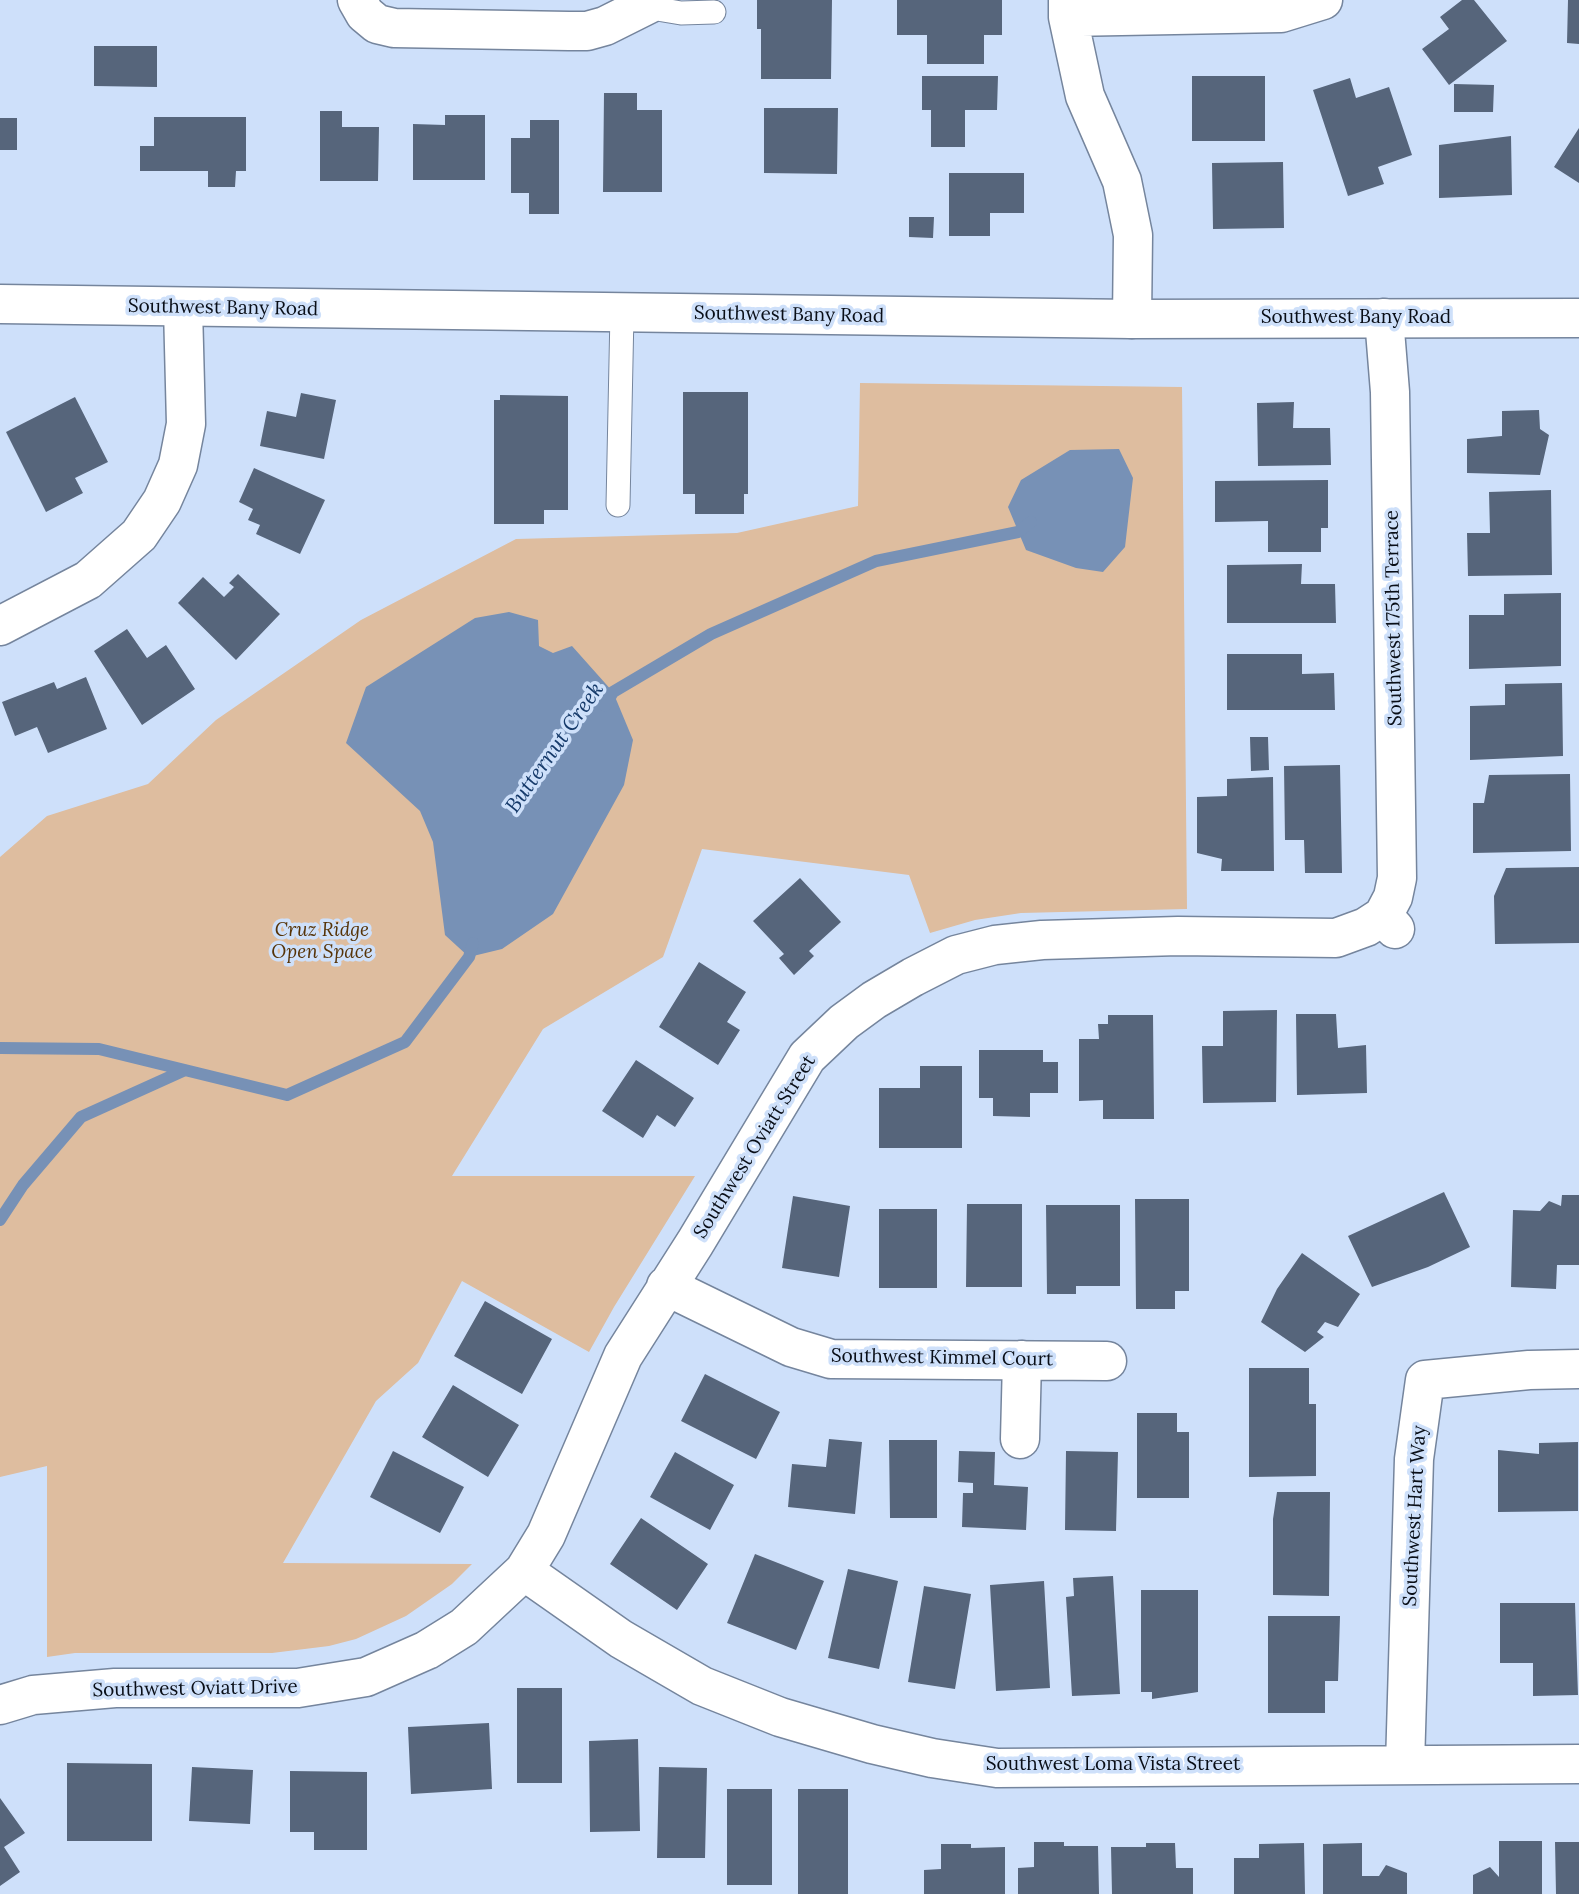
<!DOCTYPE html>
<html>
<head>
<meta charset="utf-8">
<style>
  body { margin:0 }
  canvas { display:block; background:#cee0fa }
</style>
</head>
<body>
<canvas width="1579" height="1894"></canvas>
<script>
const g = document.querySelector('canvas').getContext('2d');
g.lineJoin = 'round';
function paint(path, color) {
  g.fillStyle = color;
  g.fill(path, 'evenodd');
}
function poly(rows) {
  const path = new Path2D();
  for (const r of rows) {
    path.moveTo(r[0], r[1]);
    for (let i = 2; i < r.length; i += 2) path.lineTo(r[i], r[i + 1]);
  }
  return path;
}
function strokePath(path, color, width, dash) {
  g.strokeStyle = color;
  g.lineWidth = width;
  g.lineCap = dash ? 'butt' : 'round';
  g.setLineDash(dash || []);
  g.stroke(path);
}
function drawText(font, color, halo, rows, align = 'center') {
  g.font = font + ' Lora,serif';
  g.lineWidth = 7;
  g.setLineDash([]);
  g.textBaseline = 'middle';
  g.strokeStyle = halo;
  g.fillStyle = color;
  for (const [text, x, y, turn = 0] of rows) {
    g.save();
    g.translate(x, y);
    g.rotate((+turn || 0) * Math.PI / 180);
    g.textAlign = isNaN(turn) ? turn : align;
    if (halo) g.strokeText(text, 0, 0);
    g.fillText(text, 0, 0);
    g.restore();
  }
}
paint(poly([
  [860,383,1182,387,1187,909,1021,913,975,920,930,933,909,875,702,849,663,957,543,1029,452,1176,695,1176,614,1307,589,1352,462,1281,418,1363,376,1401,283,1563,472,1564,452,1584,406,1616,356,1639,329,1646,272,1653,75,1653,47,1657,47,1466,0,1477,0,857,47,816,148,784,216,720,361,620,516,539,737,533,858,506]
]), '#debd9f');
paint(poly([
  [1119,449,1133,478,1125,547,1103,572,1076,568,1026,550,1008,507,1021,480,1070,450],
  [509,612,538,620,539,646,553,653,572,646,613,692,633,740,624,785,553,914,502,949,469,957,445,935,433,842,420,811,346,743,366,687,475,618]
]), '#7791b6');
strokePath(poly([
  [605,706,613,692,711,634,876,561,1018,532,1031,522],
  [0,1048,99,1049,287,1095,405,1042,469,957,473,943],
  [0,1220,23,1185,81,1117,185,1070]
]), '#7791b6', 12);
paint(poly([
  [757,0,832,0,831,79,761,79,761,29,757,29],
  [897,0,1002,0,1002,35,984,35,984,64,927,64,927,35,897,35],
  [1462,0,1474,0,1507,41,1449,85,1422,49,1449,29,1440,17],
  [1568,0,1579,0,1579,44,1567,43],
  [94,46,157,46,157,87,94,86],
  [922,76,998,76,997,110,965,110,965,147,931,147,931,110,922,110],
  [1192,76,1265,76,1265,141,1192,141],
  [1350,78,1356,98,1389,87,1412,155,1378,167,1384,184,1348,196,1313,90],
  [1454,84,1494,85,1493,112,1454,112],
  [604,93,637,93,637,110,662,110,662,192,603,192],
  [764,108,838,108,837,174,764,173],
  [320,111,342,111,342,127,379,127,378,181,320,181],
  [445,115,485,115,485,180,413,180,413,124,445,125],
  [154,117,246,117,246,171,236,171,235,187,208,187,208,171,140,171,140,146,154,146],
  [0,118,17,118,17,150,0,150],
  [530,120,559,120,559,214,529,214,529,193,511,193,511,138,530,138],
  [1579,128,1579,183,1554,167],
  [1511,136,1512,195,1439,198,1439,145],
  [1283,162,1284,228,1213,229,1212,163],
  [949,173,1024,173,1024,213,990,213,990,236,949,236],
  [909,217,934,217,933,238,909,237],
  [683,392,748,392,748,494,744,494,744,514,695,514,695,494,683,494],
  [301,393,336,400,324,459,260,446,267,411,296,417],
  [500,395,568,396,568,510,544,510,544,524,494,524,494,400,500,400],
  [75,397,108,462,75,478,83,493,46,512,6,432],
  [1294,402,1293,428,1330,428,1331,465,1258,466,1257,403],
  [1539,410,1540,429,1549,435,1540,475,1467,473,1467,439,1502,436,1502,411],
  [254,468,325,500,300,554,256,534,260,525,248,520,253,509,239,502],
  [1328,480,1328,528,1321,528,1321,552,1268,552,1268,521,1215,522,1215,481],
  [1551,490,1552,575,1468,576,1467,533,1490,533,1489,492],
  [1302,564,1301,584,1335,584,1336,623,1227,623,1227,565],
  [238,574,280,614,236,660,178,603,203,577,224,597,234,587,229,583],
  [1561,593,1561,666,1469,669,1469,615,1504,615,1504,594],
  [127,629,147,658,166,645,195,689,142,725,94,651],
  [1227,654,1302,654,1302,674,1334,673,1335,710,1227,710],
  [86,677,107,729,48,753,37,727,15,736,2,702,54,682,57,689],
  [1562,683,1563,756,1470,760,1470,706,1505,705,1505,684],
  [1250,737,1268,737,1269,770,1251,771],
  [1340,765,1342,873,1305,873,1304,840,1285,840,1284,766],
  [1570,774,1571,851,1473,853,1473,803,1484,803,1489,775],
  [1273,777,1274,871,1221,871,1222,859,1197,853,1197,797,1227,796,1227,779],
  [1579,867,1579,943,1495,944,1494,896,1506,868],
  [800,878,841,922,809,951,814,956,794,975,779,958,784,954,753,921],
  [699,962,746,992,727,1022,740,1030,718,1065,659,1027],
  [1277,1010,1276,1102,1203,1103,1202,1046,1223,1046,1223,1011],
  [1296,1014,1336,1014,1338,1048,1366,1045,1367,1093,1297,1095],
  [1108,1015,1153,1015,1154,1119,1103,1119,1103,1100,1079,1101,1079,1039,1099,1039,1098,1024,1108,1024],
  [979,1050,1043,1050,1043,1062,1058,1062,1058,1093,1030,1093,1030,1117,993,1116,993,1098,979,1098],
  [636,1060,694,1098,675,1127,657,1115,643,1138,602,1111],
  [920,1066,962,1066,962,1148,879,1148,879,1088,920,1088],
  [1444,1192,1470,1247,1428,1267,1372,1287,1348,1236],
  [1562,1195,1579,1195,1579,1265,1557,1265,1556,1289,1511,1287,1513,1210,1540,1211,1549,1201,1561,1206],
  [793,1196,850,1206,839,1277,782,1268],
  [1135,1199,1189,1199,1189,1291,1175,1291,1175,1309,1136,1309],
  [967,1204,1022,1204,1022,1287,966,1287],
  [1046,1205,1120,1205,1120,1286,1076,1286,1076,1294,1047,1294],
  [879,1209,937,1209,937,1288,879,1288],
  [1302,1253,1360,1294,1338,1327,1325,1322,1317,1332,1324,1337,1305,1352,1261,1322,1277,1289],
  [485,1301,552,1339,522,1394,454,1356],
  [1249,1368,1309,1368,1309,1404,1316,1404,1316,1476,1249,1477],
  [705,1374,780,1412,756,1459,681,1421],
  [453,1385,519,1425,488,1477,422,1437],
  [1137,1413,1177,1413,1177,1432,1189,1432,1189,1498,1137,1498],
  [829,1439,862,1442,855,1514,788,1507,792,1464,826,1467],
  [889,1440,937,1440,937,1518,890,1518],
  [1578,1442,1578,1511,1498,1512,1498,1450,1539,1454,1539,1443],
  [393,1451,464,1487,440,1533,370,1497],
  [959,1451,995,1452,994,1485,1028,1487,1026,1530,962,1527,963,1493,973,1493,973,1483,958,1482],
  [1066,1451,1118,1452,1116,1531,1065,1530],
  [675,1452,734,1485,710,1530,650,1497],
  [1277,1492,1330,1492,1329,1596,1273,1595,1273,1519],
  [641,1518,708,1564,677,1610,610,1564],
  [755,1554,824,1581,796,1650,727,1623],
  [848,1569,898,1581,879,1669,828,1658],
  [1113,1576,1120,1694,1072,1696,1066,1597,1074,1596,1073,1578],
  [1044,1581,1050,1688,996,1691,990,1585],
  [924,1586,971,1594,955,1689,908,1682],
  [1141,1590,1198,1590,1198,1692,1152,1699,1152,1692,1141,1692],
  [1500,1603,1575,1603,1578,1695,1533,1696,1533,1663,1500,1663],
  [1268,1616,1340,1616,1338,1681,1325,1681,1325,1713,1268,1713],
  [517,1688,562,1688,562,1783,517,1783],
  [489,1723,492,1789,411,1794,408,1727],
  [638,1739,640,1831,590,1832,589,1741],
  [67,1763,152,1764,152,1841,67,1841],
  [192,1767,253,1770,250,1824,189,1821],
  [659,1767,707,1768,705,1858,657,1858],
  [290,1771,367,1772,367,1850,314,1850,314,1832,290,1832],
  [727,1789,772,1789,772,1885,727,1885],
  [798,1789,848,1789,848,1894,798,1894],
  [0,1798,25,1833,4,1847,20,1872,0,1886],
  [1499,1841,1542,1841,1542,1894,1473,1894,1473,1875,1490,1867,1499,1877],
  [1034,1842,1064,1842,1064,1846,1098,1846,1099,1894,1018,1894,1018,1868,1034,1867],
  [1555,1842,1579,1842,1579,1894,1556,1894],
  [1146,1843,1175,1843,1176,1868,1193,1868,1193,1894,1112,1894,1111,1847,1146,1847],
  [1304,1843,1305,1894,1234,1894,1234,1858,1259,1858,1259,1844],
  [1362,1843,1362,1876,1379,1876,1386,1865,1407,1873,1407,1894,1323,1894,1323,1844],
  [941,1844,971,1844,971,1848,1005,1847,1005,1894,924,1894,924,1870,941,1869]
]), '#56657b');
const service = poly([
  [650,0,651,3,663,10,681,13,714,12],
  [618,505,622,313]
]);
const minor = poly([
  [357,0,365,14,377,24,394,28,569,31,587,31,605,26,651,3],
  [1068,0,1068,17,1085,96,1122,181,1133,235,1132,319],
  [1068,17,1281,13,1323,0],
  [0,626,88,580,139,535,162,501,178,465,186,424,183,308],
  [1383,916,1393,897,1397,878,1390,392,1384,318],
  [666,1286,791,1347,831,1359,1107,1361],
  [1020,1439,1022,1360],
  [524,1571,621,1639,702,1686,780,1717,872,1744,932,1758,997,1768,1579,1764],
  [0,1705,33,1695,115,1688,298,1688,366,1677,427,1650,464,1627,524,1571,546,1535,623,1356,695,1243,807,1057,844,1022,874,1000,913,977,956,955,995,945,1042,940,1178,936,1336,938,1366,927,1383,916,1395,929],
  [1405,1765,1414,1459,1425,1380,1529,1370,1579,1369]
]);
const tertiary = poly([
  [0,304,1132,319,1579,318]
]);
strokePath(service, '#75859d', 25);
strokePath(minor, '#75859d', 41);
strokePath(tertiary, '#75859d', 41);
strokePath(service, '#fff', 23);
strokePath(minor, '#fff', 38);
strokePath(tertiary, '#fff', 38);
drawText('19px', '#090e17', '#cee0fa', [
  ["Southwest Bany Road",223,308,1],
  ["Southwest Bany Road",789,315,1],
  ["Southwest Bany Road",1356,318],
  ["Southwest 175th Terrace",1394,618,-91],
  ["Southwest Oviatt Street",755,1147,-58],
  ["Southwest Kimmel Court",942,1358,1],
  ["Southwest Hart Way",1415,1516,-87],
  ["Southwest Oviatt Drive",195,1689,-1],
  ["Southwest Loma Vista Street",1113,1765]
]);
drawText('italic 19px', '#563307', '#cee0fa', [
  ["Cruz Ridge",322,931],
  ["Open Space",322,953]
]);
drawText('italic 21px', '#163a6a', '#cee0fa', [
  ["Butternut Creek",555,748,-55]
]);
</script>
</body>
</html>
